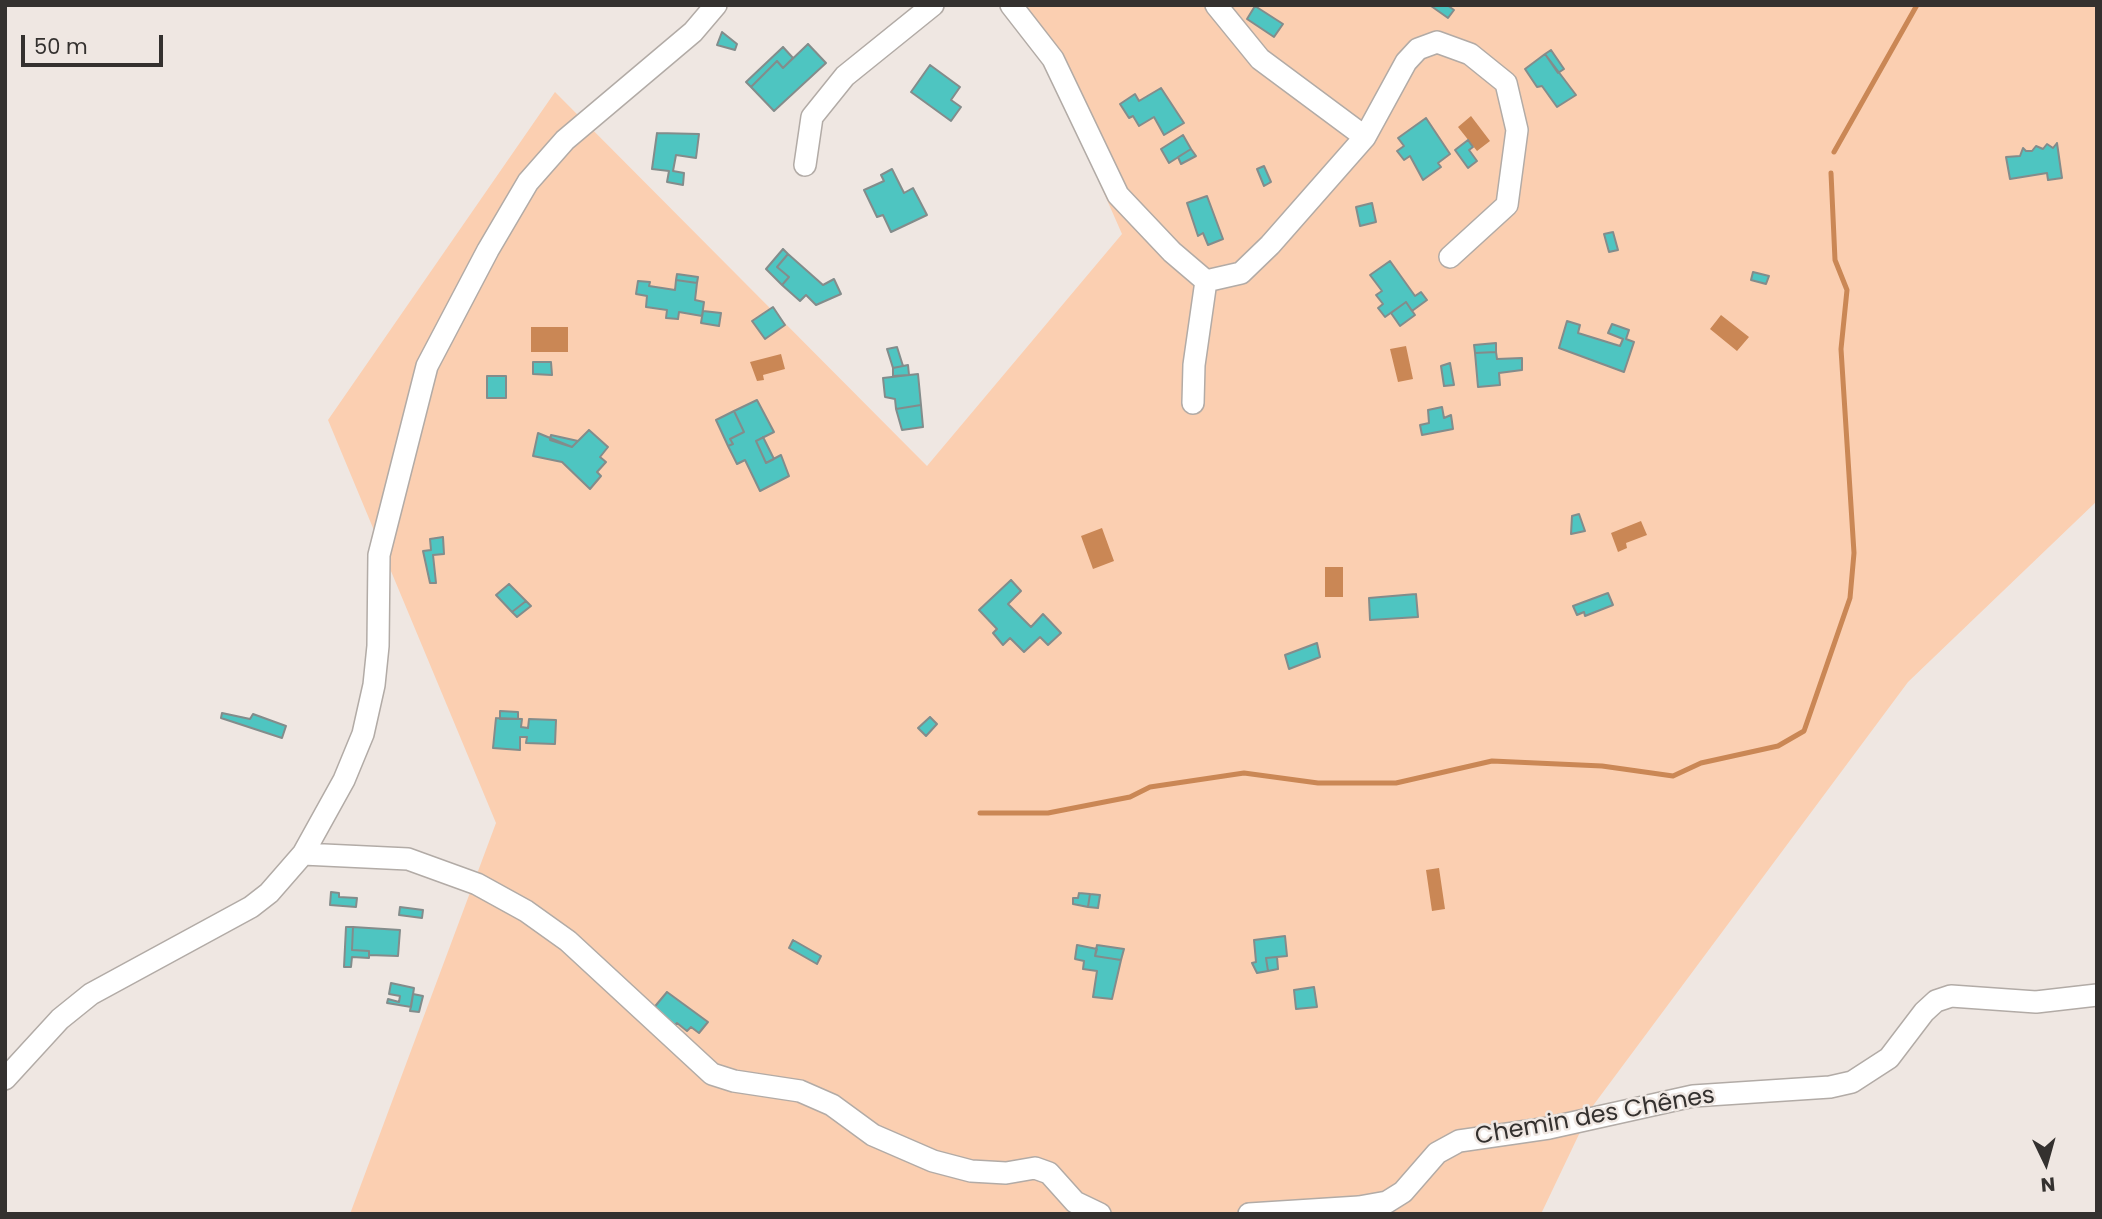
<!DOCTYPE html>
<html>
<head>
<meta charset="utf-8">
<style>
  body { margin:0 }
  #map { position:relative; width:2102px; height:1219px; overflow:hidden; background:#efe7e2; font-family:Poppins,sans-serif }
  canvas { display:block }
  .frame { position:absolute; inset:0; border:7px solid #34312f; pointer-events:none }
  .north { position:absolute; left:2011px; top:1128px; width:70px; height:70px; -webkit-text-stroke:5px #efe7e2; paint-order:stroke; rotate:175deg; font-size:19px; font-weight:700; line-height:28px; text-align:center; color:#34312f }
  .north::after { content:''; display:block; margin:auto; width:24px; height:32px; background:#34312f; clip-path:polygon(50% 0,100% 100%,50% 72%,0 100%) }
  .scale { position:absolute; left:21px; top:35px; width:142px; height:32px; box-sizing:border-box; border:4px solid #34312f; border-top:0; padding-left:9px; font-size:21px; line-height:24px; white-space:nowrap; color:#34312f; -webkit-text-stroke:5px #efe7e2; paint-order:stroke }
</style>
</head>
<body>
<div id="map">
<canvas width="2102" height="1219"></canvas>
<div class="frame"></div>
<div class="north">N</div>
<div class="scale">50 m</div>
</div>
<script>
const g = document.querySelector('canvas').getContext('2d');
g.lineJoin = 'round';
function paint(path, color) {
  g.fillStyle = color;
  g.fill(path, 'evenodd');
}
function poly(rows) {
  const path = new Path2D();
  for (const r of rows) {
    path.moveTo(r[0], r[1]);
    for (let i = 2; i < r.length; i += 2) path.lineTo(r[i], r[i + 1]);
  }
  return path;
}
function strokePath(path, color, width, dash) {
  g.strokeStyle = color;
  g.lineWidth = width;
  g.lineCap = dash ? 'butt' : 'round';
  g.setLineDash(dash || []);
  g.stroke(path);
}
function drawText(font, color, halo, rows, align = 'center') {
  g.font = font + ' Poppins,sans-serif';
  g.lineWidth = 5;
  g.setLineDash([]);
  g.textBaseline = 'middle';
  g.strokeStyle = halo;
  g.fillStyle = color;
  for (const [text, x, y, turn = 0] of rows) {
    g.save();
    g.translate(x, y);
    g.rotate((+turn || 0) * Math.PI / 180);
    g.textAlign = isNaN(turn) ? turn : align;
    if (halo) g.strokeText(text, 0, 0);
    g.fillText(text, 0, 0);
    g.restore();
  }
}
paint(poly([
  [1021,5,2097,5,2097,501,1908,682,1592,1107,1541,1214,350,1214,496,823,328,420,555,92,927,466,1122,234]
]), '#fbcfb1');
paint(poly([
  [1471,116,1490,141,1477,151,1458,127],
  [1721,315,1749,337,1737,351,1710,329],
  [531,327,568,327,568,352,531,352],
  [1406,346,1413,379,1398,382,1390,349],
  [781,354,785,369,763,375,764,380,757,381,750,362],
  [1641,521,1647,535,1626,543,1627,548,1618,552,1611,533],
  [1102,528,1114,561,1093,569,1081,536],
  [1325,567,1343,567,1343,597,1325,597],
  [1439,868,1445,909,1432,911,1426,870]
]), '#ca8755');
strokePath(poly([
  [1834,152,1917,5],
  [980,813,1048,813,1130,797,1150,787,1244,773,1318,783,1396,783,1492,761,1602,766,1673,776,1701,763,1778,746,1804,731,1850,598,1854,553,1841,349,1847,290,1835,260,1831,173]
]), '#ca8755', 5);
const building = poly([
  [1447,5,1454,10,1448,18,1431,6,1447,5],
  [1255,6,1283,24,1274,37,1247,19,1255,6],
  [722,32,737,44,735,50,717,45,722,32],
  [808,44,826,63,774,111,751,87,777,61,783,68,808,44],
  [783,47,793,58,783,68,777,61,751,87,746,82,783,47],
  [1551,50,1564,69,1558,73,1545,54,1551,50],
  [1545,54,1576,95,1557,107,1542,86,1537,87,1525,69,1545,54],
  [930,65,960,87,951,100,961,107,951,121,911,92,930,65],
  [1161,88,1184,123,1164,135,1154,117,1139,126,1133,116,1129,118,1120,104,1135,94,1139,101,1161,88],
  [1426,118,1450,154,1438,163,1441,167,1423,180,1410,156,1404,160,1397,151,1404,146,1398,138,1426,118],
  [657,133,699,134,696,158,676,155,673,171,684,173,683,185,667,182,669,171,652,169,657,133],
  [1183,135,1191,149,1169,163,1161,149,1183,135],
  [1468,140,1473,147,1469,150,1477,161,1468,168,1455,150,1468,140],
  [2057,143,2062,178,2048,180,2047,173,2010,179,2006,157,2020,156,2023,148,2026,151,2032,151,2036,146,2043,149,2047,144,2053,148,2057,143],
  [1191,149,1196,156,1181,164,1178,157,1191,149],
  [1264,166,1271,182,1264,186,1257,169,1264,166],
  [892,169,904,193,913,188,927,215,891,232,883,215,877,217,864,190,884,181,881,175,892,169],
  [1207,196,1223,239,1208,245,1203,233,1198,236,1187,203,1207,196],
  [1372,203,1376,222,1360,226,1356,207,1372,203],
  [1613,232,1618,250,1609,252,1604,234,1613,232],
  [783,249,788,254,777,267,789,277,782,285,766,269,783,249],
  [788,254,823,285,834,279,841,294,816,305,806,295,800,301,782,285,789,277,777,267,788,254],
  [1390,261,1415,296,1421,292,1427,300,1412,311,1406,302,1385,317,1378,308,1383,304,1376,295,1382,291,1370,275,1390,261],
  [1753,272,1769,276,1766,284,1751,280,1753,272],
  [677,274,698,277,697,283,676,280,677,274],
  [676,280,697,283,695,300,704,302,702,316,679,312,678,319,666,318,667,310,646,307,647,296,636,294,638,281,650,282,649,286,675,290,676,280],
  [1406,302,1415,315,1400,326,1391,313,1406,302],
  [773,307,785,325,765,339,752,321,773,307],
  [703,311,721,313,719,326,701,323,703,311],
  [1567,321,1580,325,1578,333,1620,346,1623,339,1608,333,1612,324,1629,330,1626,339,1634,342,1624,372,1559,348,1567,321],
  [1496,343,1496,352,1475,353,1474,345,1496,343],
  [897,347,903,366,893,368,887,349,897,347],
  [1496,352,1497,359,1522,358,1522,370,1499,373,1500,385,1478,387,1475,353,1496,352],
  [533,362,551,362,552,375,533,374,533,362],
  [1450,363,1454,385,1444,386,1441,366,1450,363],
  [908,365,909,375,893,376,893,368,908,365],
  [918,374,921,405,896,409,895,399,885,397,883,378,918,374],
  [487,376,506,376,506,398,487,398,487,376],
  [757,400,774,432,756,441,766,463,781,455,789,476,760,491,745,460,737,464,728,446,733,444,730,439,744,432,734,411,757,400],
  [921,405,923,427,902,430,896,409,921,405],
  [1442,407,1444,418,1451,415,1453,429,1422,435,1420,425,1429,423,1428,410,1442,407],
  [734,411,744,432,730,439,733,444,728,446,716,420,734,411],
  [589,430,608,447,600,457,606,462,597,472,601,476,590,489,562,462,533,456,538,433,572,447,589,430],
  [551,435,578,441,572,447,550,440,551,435],
  [763,437,774,459,766,463,756,441,763,437],
  [1579,514,1585,531,1571,534,1572,516,1579,514],
  [443,537,444,554,433,555,436,583,430,583,423,551,431,550,430,539,443,537],
  [1011,580,1021,591,1008,604,1031,627,1043,614,1061,633,1048,645,1040,637,1024,652,1010,638,1003,645,993,633,997,629,979,610,1011,580],
  [509,584,526,601,512,612,496,595,509,584],
  [1608,593,1613,605,1585,616,1584,612,1577,615,1573,606,1608,593],
  [1416,594,1418,617,1370,620,1369,598,1416,594],
  [526,601,531,606,517,617,512,612,526,601],
  [1317,643,1320,657,1289,669,1285,655,1317,643],
  [500,711,518,712,518,719,500,719,500,711],
  [222,713,250,719,253,714,286,726,282,738,221,718,222,713],
  [930,717,937,724,926,736,918,728,930,717],
  [496,718,522,719,521,727,528,728,529,719,556,720,555,744,526,743,527,737,520,737,520,750,493,748,496,718],
  [331,892,339,893,339,897,357,898,356,907,330,905,331,892],
  [1079,893,1090,894,1088,907,1073,904,1073,898,1078,898,1079,893],
  [1090,894,1100,895,1098,908,1088,907,1090,894],
  [400,907,423,910,422,918,399,915,400,907],
  [346,927,353,927,352,950,369,951,369,958,352,957,351,967,344,967,346,927],
  [353,927,400,930,398,956,369,955,369,951,352,950,353,927],
  [1285,936,1287,956,1266,958,1268,971,1257,973,1252,963,1256,962,1254,940,1285,936],
  [793,940,821,956,817,964,789,948,793,940],
  [1077,945,1097,949,1095,956,1121,960,1112,999,1093,997,1097,971,1083,969,1084,961,1075,959,1077,945],
  [1097,945,1124,949,1121,960,1095,956,1097,945],
  [1277,957,1278,969,1268,971,1266,958,1277,957],
  [391,983,414,988,411,1007,387,1003,388,999,399,1002,400,996,389,994,391,983],
  [1314,987,1317,1007,1296,1009,1294,990,1314,987],
  [667,992,708,1022,699,1033,691,1027,687,1031,677,1023,673,1027,652,1010,667,992],
  [413,994,423,996,419,1012,410,1011,413,994]
]);
paint(building, '#4ec5c1');
strokePath(building, '#838c8b', 2);
const minor = poly([
  [1011,5,1053,59,1118,195,1172,252,1206,281,1241,273,1270,245,1365,137,1406,62,1418,49,1437,42,1470,54,1506,83,1517,130,1507,205,1450,257],
  [1216,5,1260,59,1365,137],
  [805,165,812,117,845,76,933,5],
  [1193,403,1194,365,1206,281],
  [303,854,408,859,477,884,526,911,568,941,712,1074,734,1081,800,1091,832,1105,873,1135,933,1161,971,1171,1006,1173,1035,1168,1049,1173,1075,1202,1100,1214],
  [5,1079,60,1019,91,994,251,907,269,893,303,854,344,780,363,734,374,685,378,646,379,555,427,366,488,250,528,182,565,140,693,32,716,5],
  [1249,1214,1359,1207,1387,1202,1403,1192,1437,1153,1459,1141,1549,1128,1693,1096,1830,1087,1852,1082,1889,1058,1924,1012,1936,1001,1951,996,2036,1002,2097,995]
]);
strokePath(minor, '#b2aba6', 24);
strokePath(minor, '#fff', 21);
drawText('24px', '#34312f', '#efe7e2', [
  ["Chemin des Chênes",1595,1117,-10]
]);
</script>
</body>
</html>
